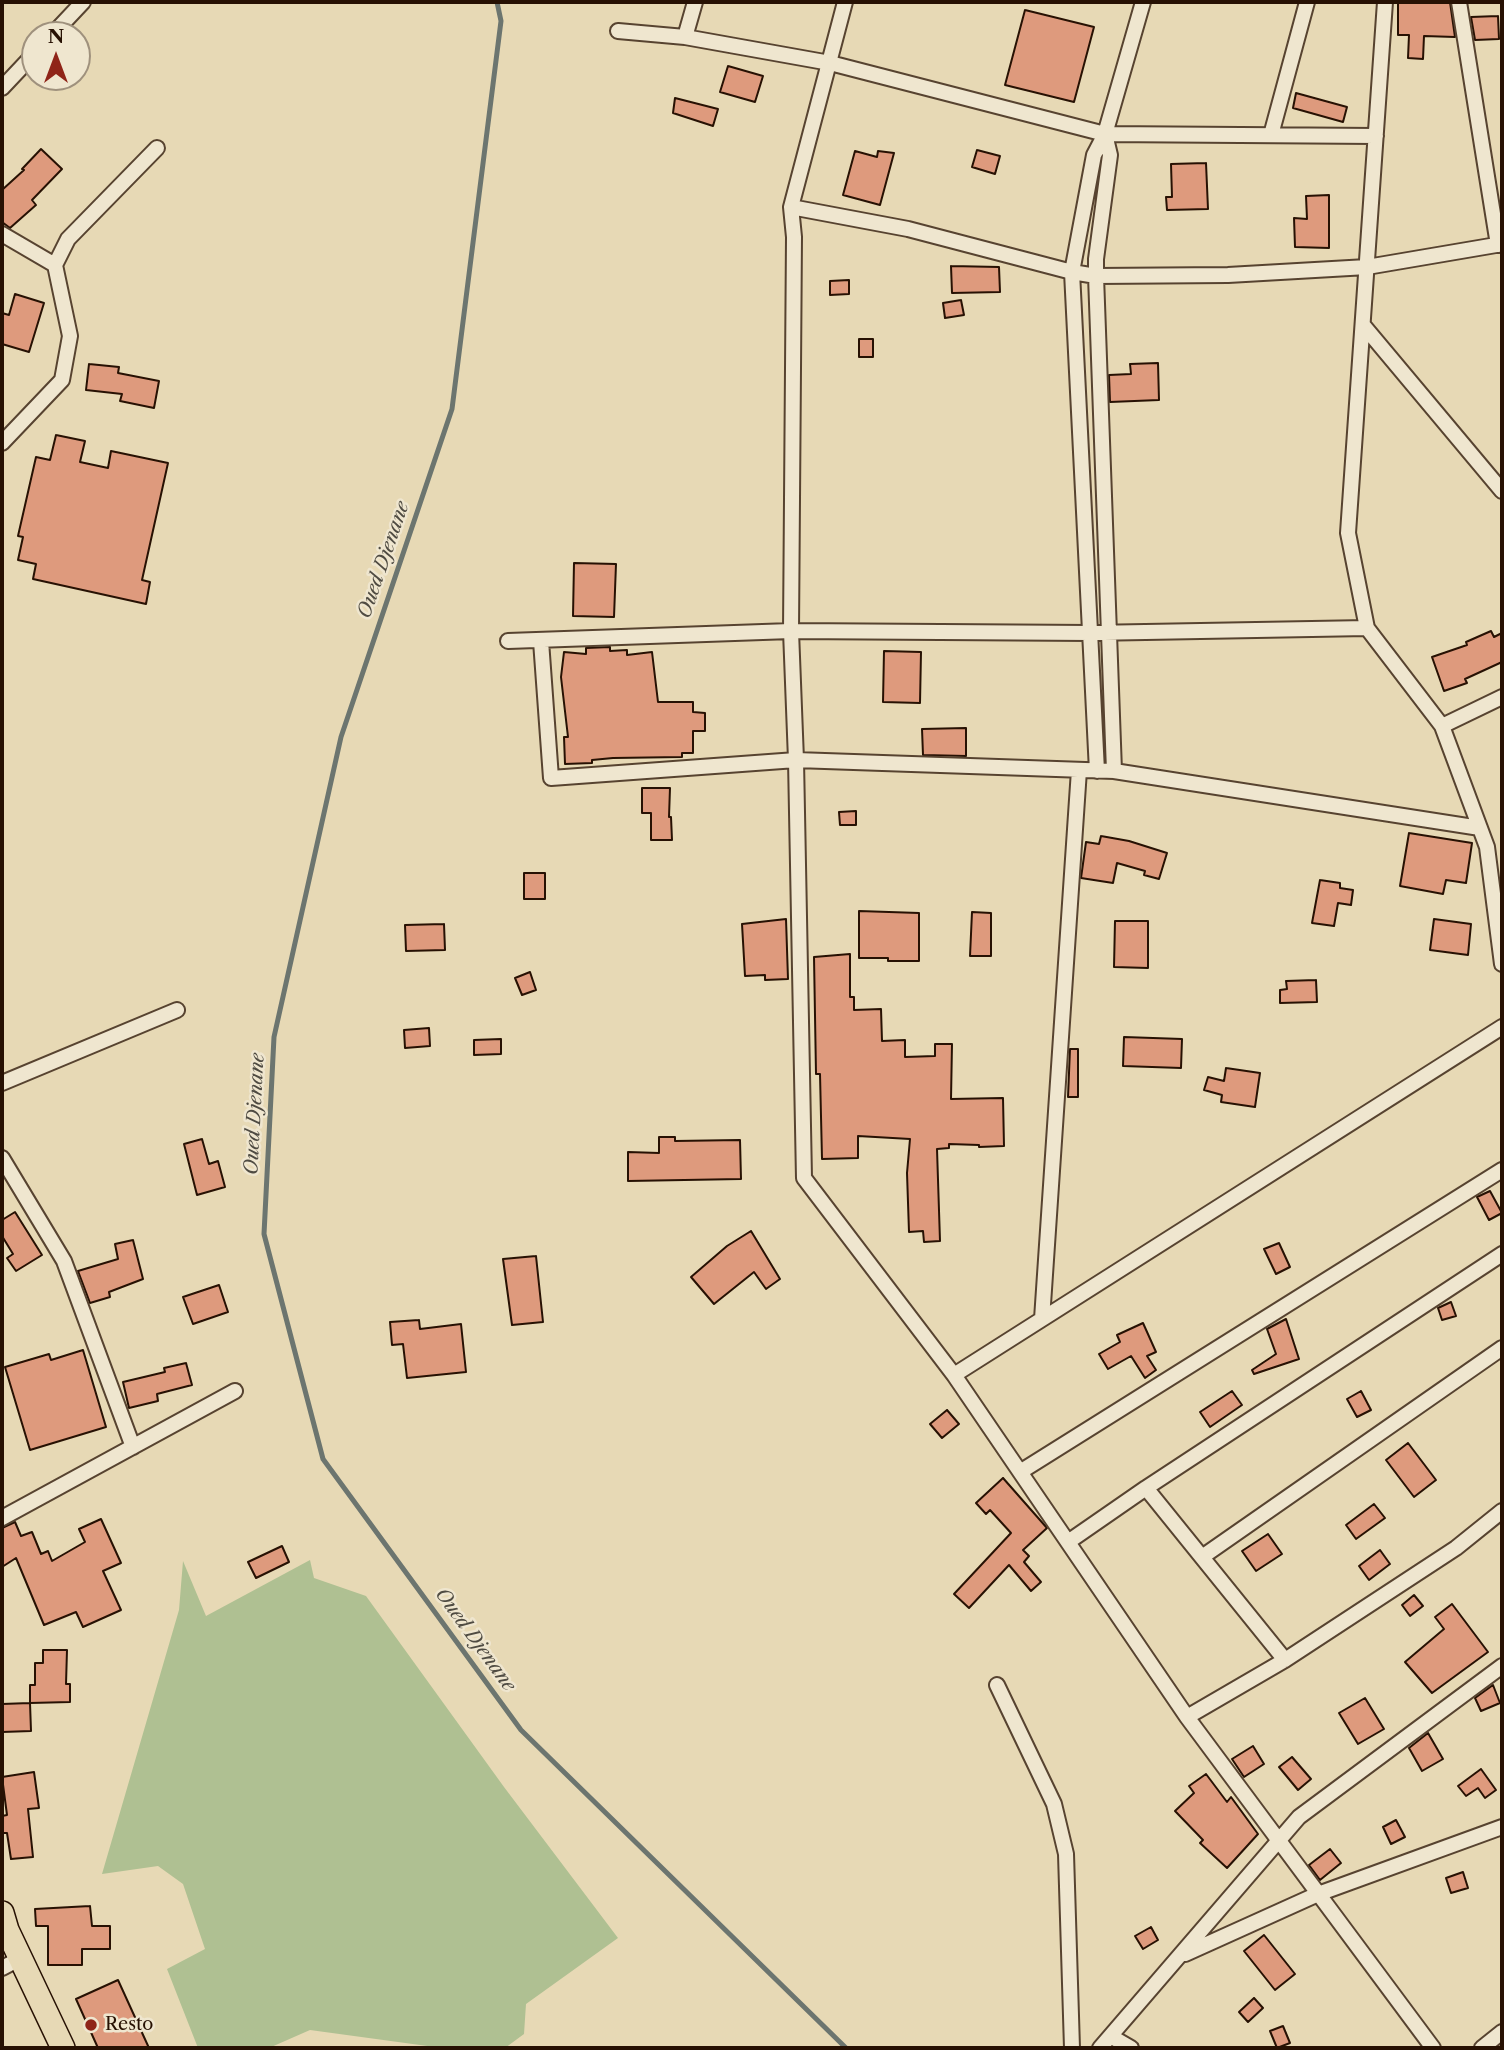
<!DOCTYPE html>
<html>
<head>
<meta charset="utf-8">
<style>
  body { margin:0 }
  #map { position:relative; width:1504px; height:2050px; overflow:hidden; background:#e7d9b5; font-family:"Libre Caslon Text",serif }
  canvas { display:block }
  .frame { position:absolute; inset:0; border:4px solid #271103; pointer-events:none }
  .north { position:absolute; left:21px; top:21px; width:70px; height:70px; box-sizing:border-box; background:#efe6cf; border:2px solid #9f917d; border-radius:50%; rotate:0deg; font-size:19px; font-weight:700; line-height:28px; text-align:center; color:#271103 }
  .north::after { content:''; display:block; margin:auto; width:24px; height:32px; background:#8f2418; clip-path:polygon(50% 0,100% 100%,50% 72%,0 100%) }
</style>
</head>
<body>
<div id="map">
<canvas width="1504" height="2050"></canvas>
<div class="frame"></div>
<div class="north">N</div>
</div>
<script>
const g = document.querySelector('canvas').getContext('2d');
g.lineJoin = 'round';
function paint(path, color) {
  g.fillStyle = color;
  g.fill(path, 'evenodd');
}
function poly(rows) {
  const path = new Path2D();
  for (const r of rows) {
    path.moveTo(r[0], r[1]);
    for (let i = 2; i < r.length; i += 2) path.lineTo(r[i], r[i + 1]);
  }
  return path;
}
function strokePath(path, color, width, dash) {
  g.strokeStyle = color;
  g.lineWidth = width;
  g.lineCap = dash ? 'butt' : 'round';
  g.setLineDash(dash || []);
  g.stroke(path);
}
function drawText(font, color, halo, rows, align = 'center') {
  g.font = font + ' "Libre Caslon Text",serif';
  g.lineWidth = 5;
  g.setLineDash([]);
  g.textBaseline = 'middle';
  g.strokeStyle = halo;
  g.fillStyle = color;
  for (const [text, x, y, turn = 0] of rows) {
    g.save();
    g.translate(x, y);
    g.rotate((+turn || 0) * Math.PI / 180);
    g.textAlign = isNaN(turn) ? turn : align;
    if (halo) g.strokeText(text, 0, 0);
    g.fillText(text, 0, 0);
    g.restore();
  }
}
paint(poly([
  [310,1560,314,1578,366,1596,504,1787,618,1938,526,2004,524,2034,505,2048,442,2048,310,2030,269,2048,198,2048,167,1969,205,1949,183,1884,158,1866,102,1874,179,1610,183,1561,206,1616]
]), '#afc092');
strokePath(poly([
  [497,2,501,21,452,409,341,737,274,1037,264,1234,323,1459,521,1730,846,2048]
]), '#6c756f', 5);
const building = poly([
  [1398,2,1450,2,1455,37,1424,36,1423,59,1408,58,1409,35,1398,35,1398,2],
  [1025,10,1094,27,1074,102,1005,85,1025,10],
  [1498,16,1499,39,1475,40,1471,17,1498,16],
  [728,66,763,76,755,102,720,92,728,66],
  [1296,93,1347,107,1343,122,1293,108,1296,93],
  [675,98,718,109,713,126,673,113,675,98],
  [41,149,62,169,32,200,36,205,10,228,2,222,2,190,24,170,22,169,41,149],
  [977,150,1000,156,995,174,972,167,977,150],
  [855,151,877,157,878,151,894,153,880,205,843,195,855,151],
  [1206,163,1208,209,1167,210,1166,197,1172,197,1171,164,1206,163],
  [1329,195,1329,248,1295,247,1294,218,1307,219,1306,196,1329,195],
  [951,266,999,267,1000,292,952,293,951,266],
  [849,280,849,294,830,295,830,281,849,280],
  [15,294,44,303,29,352,2,344,2,313,9,315,15,294],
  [961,300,964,315,945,318,943,303,961,300],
  [859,339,873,339,873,357,859,357,859,339],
  [1158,363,1159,400,1110,402,1109,375,1131,374,1130,364,1158,363],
  [89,364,119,367,118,373,159,381,154,408,120,401,122,394,86,390,89,364],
  [56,435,85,441,80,462,108,468,111,451,168,463,142,580,150,582,146,604,33,579,36,564,18,560,23,537,18,536,36,457,50,460,56,435],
  [574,563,616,564,614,617,573,616,574,563],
  [1491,631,1494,637,1502,633,1502,662,1465,679,1467,683,1444,691,1432,657,1467,645,1466,642,1491,631],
  [610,647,610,651,627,650,627,655,652,652,658,702,693,702,693,712,705,713,705,731,693,731,693,753,682,753,682,757,613,758,592,760,592,763,565,764,564,737,568,737,561,677,564,652,586,654,586,648,610,647],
  [884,651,921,652,920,703,883,702,884,651],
  [966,728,966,756,923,755,922,729,966,728],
  [642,788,670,788,669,817,671,817,672,840,651,840,651,813,642,813,642,788],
  [856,811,856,825,840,825,839,812,856,811],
  [1409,833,1472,843,1466,883,1446,880,1443,894,1400,886,1409,833],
  [1101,836,1129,841,1167,853,1159,879,1144,875,1145,871,1117,863,1113,883,1081,878,1086,842,1099,844,1101,836],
  [524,873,545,873,545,899,524,899,524,873],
  [1320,880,1340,883,1340,888,1353,890,1351,905,1338,903,1334,926,1312,923,1320,880],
  [859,911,919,913,919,961,888,961,888,958,859,958,859,911],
  [972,912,991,913,991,956,970,956,972,912],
  [786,919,788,979,765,980,765,975,745,976,742,924,786,919],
  [1434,919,1471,924,1468,955,1430,950,1434,919],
  [1115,921,1148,921,1148,968,1114,967,1115,921],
  [444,924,445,950,406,951,405,925,444,924],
  [850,954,850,997,854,997,854,1010,881,1009,882,1041,905,1040,905,1057,935,1056,935,1044,952,1044,951,1099,1003,1098,1004,1146,979,1147,979,1145,949,1144,949,1148,937,1149,940,1241,924,1242,923,1231,909,1232,907,1173,910,1139,858,1136,858,1158,822,1159,820,1074,816,1074,814,957,850,954],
  [530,972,536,990,522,995,515,978,530,972],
  [1316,980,1317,1002,1280,1003,1280,990,1287,989,1286,981,1316,980],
  [429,1028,430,1046,405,1048,404,1030,429,1028],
  [1124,1037,1182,1039,1181,1068,1123,1066,1124,1037],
  [501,1039,501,1054,474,1055,474,1040,501,1039],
  [1070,1049,1078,1049,1078,1097,1068,1097,1070,1049],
  [1226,1068,1260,1073,1255,1107,1221,1102,1222,1095,1204,1090,1208,1077,1224,1081,1226,1068],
  [659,1137,675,1137,675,1141,740,1140,741,1179,628,1181,628,1152,659,1153,659,1137],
  [202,1139,209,1164,218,1161,225,1187,197,1195,184,1144,202,1139],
  [1490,1191,1502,1213,1489,1220,1477,1197,1490,1191],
  [15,1212,42,1255,16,1271,7,1258,13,1254,2,1236,2,1220,15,1212],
  [751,1231,780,1279,766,1289,754,1272,714,1304,691,1277,727,1246,751,1231],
  [133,1240,143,1279,109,1292,110,1297,90,1303,78,1271,118,1259,115,1244,133,1240],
  [1279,1243,1290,1267,1276,1274,1264,1249,1279,1243],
  [536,1256,543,1322,512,1325,503,1259,536,1256],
  [219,1285,228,1312,193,1324,183,1297,219,1285],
  [1451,1302,1456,1316,1442,1320,1438,1308,1451,1302],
  [1286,1319,1299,1359,1254,1374,1252,1370,1276,1354,1267,1329,1286,1319],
  [419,1320,420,1329,461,1324,466,1372,407,1378,403,1344,392,1345,390,1322,419,1320],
  [1143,1323,1156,1352,1147,1356,1156,1370,1145,1378,1131,1356,1108,1369,1099,1354,1120,1342,1117,1335,1143,1323],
  [83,1350,106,1427,30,1450,5,1367,49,1354,51,1360,83,1350],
  [186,1363,192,1385,157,1394,158,1401,129,1408,123,1382,165,1372,164,1368,186,1363],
  [1232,1391,1242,1405,1210,1427,1200,1412,1232,1391],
  [1361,1391,1371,1410,1357,1417,1347,1399,1361,1391],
  [947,1410,959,1424,942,1438,930,1424,947,1410],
  [1408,1443,1436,1480,1414,1497,1386,1460,1408,1443],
  [1003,1478,1047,1528,1023,1550,1029,1556,1024,1562,1041,1582,1031,1591,1009,1565,969,1608,954,1594,1011,1533,990,1510,986,1514,976,1503,1003,1478],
  [1374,1504,1385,1518,1356,1539,1346,1525,1374,1504],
  [101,1519,121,1563,103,1571,121,1610,83,1627,76,1612,44,1625,16,1558,2,1567,2,1528,15,1522,21,1536,32,1532,41,1554,48,1551,52,1561,85,1542,79,1529,101,1519],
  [1268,1534,1282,1554,1256,1571,1242,1551,1268,1534],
  [282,1546,289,1562,256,1578,248,1562,282,1546],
  [1380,1550,1390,1564,1369,1580,1359,1566,1380,1550],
  [1414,1595,1423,1606,1410,1616,1402,1605,1414,1595],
  [1452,1604,1488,1652,1432,1693,1405,1662,1444,1629,1435,1617,1452,1604],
  [43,1650,67,1650,66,1684,70,1684,70,1702,30,1703,31,1731,2,1732,2,1704,30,1703,30,1685,35,1685,35,1663,43,1663,43,1650],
  [1493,1685,1500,1703,1481,1711,1475,1698,1493,1685],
  [1365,1698,1384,1729,1358,1744,1339,1713,1365,1698],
  [1428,1733,1443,1759,1422,1771,1409,1748,1428,1733],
  [1253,1746,1264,1764,1244,1777,1232,1759,1253,1746],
  [1292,1757,1311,1779,1298,1790,1279,1767,1292,1757],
  [1481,1769,1496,1790,1485,1798,1478,1788,1466,1796,1458,1786,1481,1769],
  [34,1772,39,1808,28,1809,33,1857,11,1859,7,1833,2,1833,2,1816,7,1815,2,1777,34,1772],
  [1206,1774,1227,1802,1231,1797,1258,1834,1227,1868,1200,1843,1203,1840,1175,1811,1194,1793,1189,1786,1206,1774],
  [1396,1820,1405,1837,1391,1844,1383,1827,1396,1820],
  [1330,1849,1341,1863,1320,1880,1309,1865,1330,1849],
  [1463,1872,1468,1888,1451,1893,1446,1878,1463,1872],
  [90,1906,92,1926,110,1926,110,1949,82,1949,82,1965,48,1965,48,1926,36,1926,35,1909,90,1906],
  [1151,1927,1158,1940,1143,1949,1135,1936,1151,1927],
  [1264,1935,1295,1974,1275,1990,1244,1951,1264,1935],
  [118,1980,149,2048,98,2048,76,1999,118,1980],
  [1254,1998,1263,2008,1248,2022,1239,2012,1254,1998],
  [1283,2026,1290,2043,1277,2048,1270,2031,1283,2026]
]);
paint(building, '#de9a7d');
strokePath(building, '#271103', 2);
const minor = poly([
  [845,2,791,207,794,237,791,631,796,760,804,1178,954,1375,1187,1717,1433,2048],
  [1385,2,1348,533,1367,628,1442,726,1487,847,1502,964],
  [1459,2,1498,245],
  [618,31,685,37,830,63,1105,134,1376,136],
  [52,35,83,2],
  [685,37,695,2],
  [2,88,35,53],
  [1105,134,1110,155,1096,259,1096,276,1114,771],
  [1271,135,1307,2],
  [791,207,908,229,1072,272,1096,276,1228,275,1367,267,1502,244],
  [2,234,55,265,68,239,157,148],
  [1363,325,1502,491],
  [2,443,62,380,70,336,55,265],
  [508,641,791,631,1090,633,1367,628],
  [541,641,551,778,796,760,1114,771,1480,828],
  [1442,726,1502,697],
  [1097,771,1072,272,1094,155,1105,134,1143,2],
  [2,1083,177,1010],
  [2,1158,64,1261,133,1447],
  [1042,1319,1079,770],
  [954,1375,1502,1027],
  [1020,1472,1502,1170],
  [1146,1488,1285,1660],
  [2,1518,235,1391],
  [1068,1542,1146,1488,1502,1254],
  [1202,1557,1502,1348],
  [997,1685,1054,1804,1066,1854,1072,2048],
  [1187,1717,1285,1660,1456,1548,1502,1511],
  [1185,1954,1318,1894,1502,1827],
  [2,1968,21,1958],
  [1112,2037,1131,2048],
  [1100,2048,1299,1817,1502,1666],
  [1482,2048,1502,2032]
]);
const primary = poly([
  [2,1913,7,1930,63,2048]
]);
strokePath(minor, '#574330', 18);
strokePath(primary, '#271103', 26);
strokePath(minor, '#efe6cf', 14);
strokePath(primary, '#e7d9b5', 23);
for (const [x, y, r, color] of [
  [91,2025,7,"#8f2418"]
]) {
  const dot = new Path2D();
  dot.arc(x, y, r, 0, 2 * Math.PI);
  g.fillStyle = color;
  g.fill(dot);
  strokePath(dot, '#efe6cf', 2.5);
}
drawText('18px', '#271103', '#efe6cf', [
  ["Resto",105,2025]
], 'left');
drawText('italic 19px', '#4f4b42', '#efe6cf', [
  ["Oued Djenane",384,560,-71],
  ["Oued Djenane",255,1114,-87],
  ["Oued Djenane",475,1640,54]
]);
</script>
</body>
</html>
